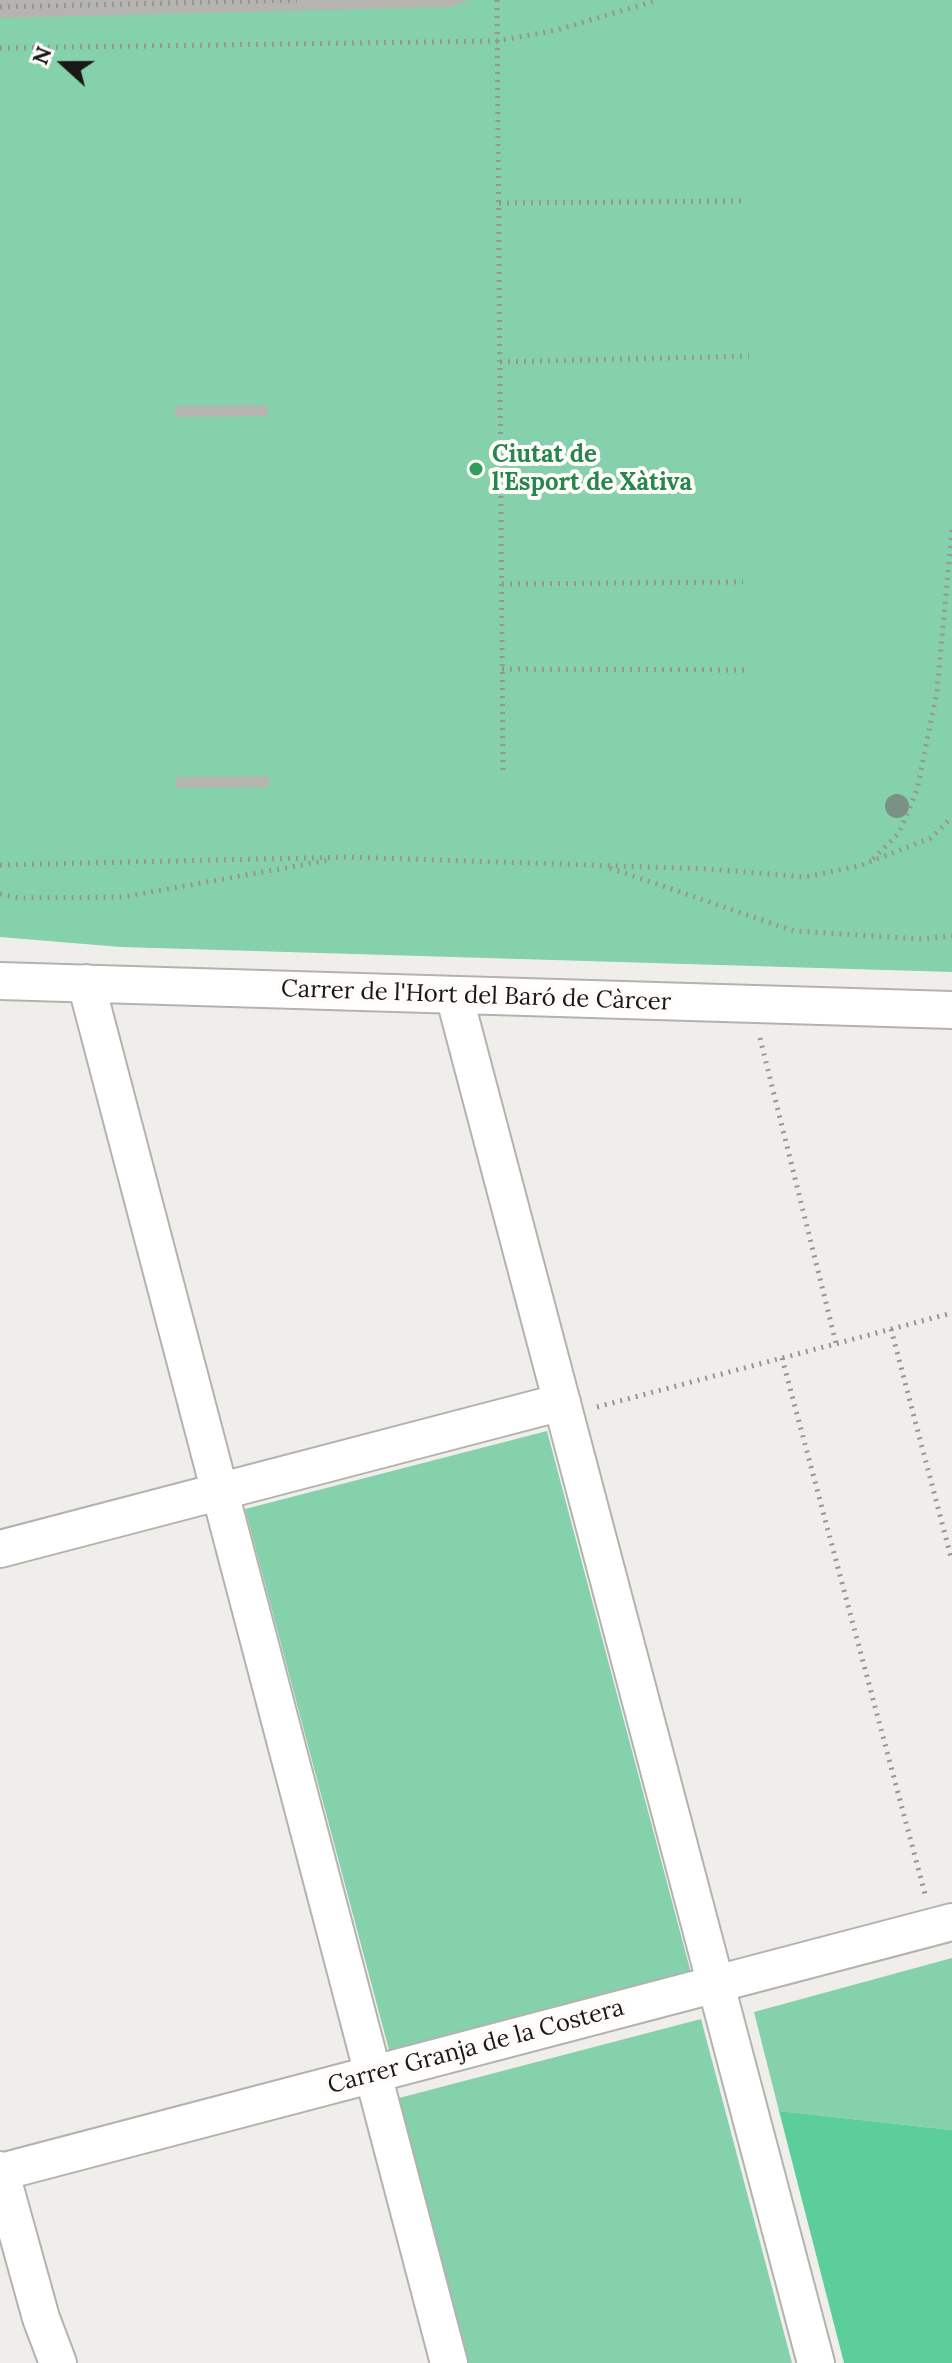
<!DOCTYPE html>
<html>
<head>
<meta charset="utf-8">
<style>
  body { margin:0 }
  #map { position:relative; width:952px; height:2363px; overflow:hidden; background:#f0eeeb; font-family:Lora,serif }
  canvas { display:block }
  .north { position:absolute; left:24px; top:24px; width:80px; height:80px; -webkit-text-stroke:6px #fefbf8; paint-order:stroke; rotate:291deg; font-size:22px; font-weight:700; line-height:32px; text-align:center; color:#191817 }
  .north::after { content:''; display:block; margin:auto; width:28px; height:36px; background:#191817; clip-path:polygon(50% 0,100% 100%,50% 72%,0 100%) }
</style>
</head>
<body>
<div id="map">
<canvas width="952" height="2363"></canvas>
<div class="north">N</div>
</div>
<script>
const g = document.querySelector('canvas').getContext('2d');
g.lineJoin = 'round';
function paint(path, color) {
  g.fillStyle = color;
  g.fill(path, 'evenodd');
}
function poly(rows) {
  const path = new Path2D();
  for (const r of rows) {
    path.moveTo(r[0], r[1]);
    for (let i = 2; i < r.length; i += 2) path.lineTo(r[i], r[i + 1]);
  }
  return path;
}
function strokePath(path, color, width, dash) {
  g.strokeStyle = color;
  g.lineWidth = width;
  g.lineCap = dash ? 'butt' : 'round';
  g.setLineDash(dash || []);
  g.stroke(path);
}
function drawText(font, color, halo, rows, align = 'center') {
  g.font = font + ' Lora,serif';
  g.lineWidth = 8;
  g.setLineDash([]);
  g.textBaseline = 'middle';
  g.strokeStyle = halo;
  g.fillStyle = color;
  for (const [text, x, y, turn = 0] of rows) {
    g.save();
    g.translate(x, y);
    g.rotate((+turn || 0) * Math.PI / 180);
    g.textAlign = isNaN(turn) ? turn : align;
    if (halo) g.strokeText(text, 0, 0);
    g.fillText(text, 0, 0);
    g.restore();
  }
}
paint(poly([
  [0,0,952,0,952,972,121,947,0,937],
  [547,1431,691,1973,389,2050,245,1509],
  [952,1958,952,2130,779,2111,754,2012],
  [701,2019,792,2363,468,2363,399,2098]
]), '#85d1ab');
paint(poly([
  [779,2111,952,2130,952,2363,844,2363]
]), '#5cce9b');
paint(poly([
  [0,0,467,0,467,1,449,7,0,18],
  [268,405,267,416,175,417,175,406],
  [269,776,269,787,177,788,176,777]
]), '#b6b4b1');
const street = poly([
  [0,981,952,1010],
  [86,983,449,2363],
  [454,995,816,2363],
  [0,1549,562,1402],
  [0,2170,41,2318,58,2363],
  [1,2172,952,1922]
]);
strokePath(street, '#b4b2af', 40);
strokePath(poly([
  [497,0,503,770],
  [0,7,297,0],
  [0,48,497,41,557,30,658,0],
  [499,203,747,201],
  [500,362,749,356],
  [502,584,743,582],
  [502,669,746,670],
  [873,859,899,833,917,790,937,691,952,529],
  [0,865,347,857,710,869,805,877,859,866,931,838,952,817],
  [610,868,794,931,922,939,952,936],
  [0,894,19,898,123,897,330,860],
  [760,1038,836,1343],
  [891,1329,952,1561],
  [782,1358,925,1894],
  [597,1407,952,1313]
]), '#989694', 5, [2, 6]);
strokePath(street, '#fff', 36);
g.fillStyle = '#799285';
for (const [x, y] of [
  [897,806]
]) {
  g.beginPath();
  g.arc(x, y, 12, 0, 2 * Math.PI);
  g.fill();
}
for (const [x, y, r, color] of [
  [476,469,8,"#2e9e5b"]
]) {
  const dot = new Path2D();
  dot.arc(x, y, r, 0, 2 * Math.PI);
  g.fillStyle = color;
  g.fill(dot);
  strokePath(dot, '#fefbf8', 3);
}
drawText('bold 24px', '#27864d', '#fefbf8', [
  ["Ciutat de",492,455],
  ["l'Esport de Xàtiva",492,483]
], 'left');
drawText('24px', '#191817', '#fefbf8', [
  ["Carrer de l'Hort del Baró de Càrcer",476,996,2],
  ["Carrer Granja de la Costera",476,2047,-15]
]);
</script>
</body>
</html>
